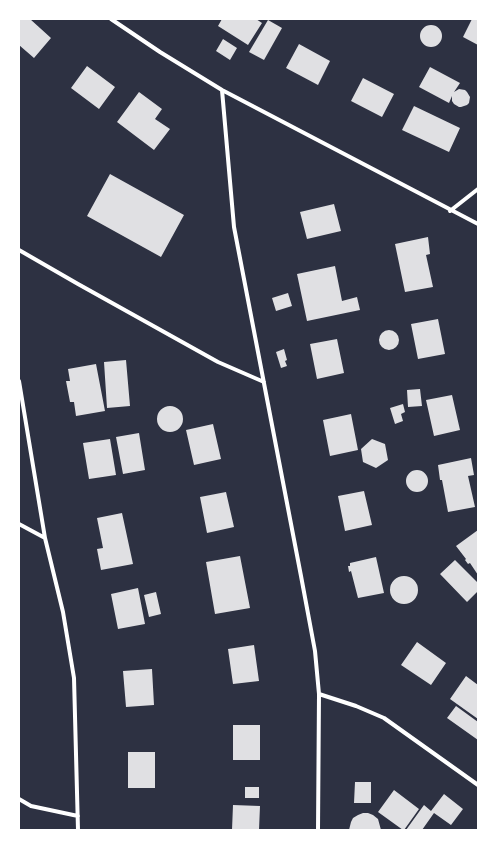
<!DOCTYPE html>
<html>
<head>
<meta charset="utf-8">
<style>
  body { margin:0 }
  #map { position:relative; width:497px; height:849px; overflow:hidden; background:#2d3142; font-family:Ubuntu,sans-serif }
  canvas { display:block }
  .frame { position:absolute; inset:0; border:20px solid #fff; pointer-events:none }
</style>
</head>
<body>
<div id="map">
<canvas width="497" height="849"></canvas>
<div class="frame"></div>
</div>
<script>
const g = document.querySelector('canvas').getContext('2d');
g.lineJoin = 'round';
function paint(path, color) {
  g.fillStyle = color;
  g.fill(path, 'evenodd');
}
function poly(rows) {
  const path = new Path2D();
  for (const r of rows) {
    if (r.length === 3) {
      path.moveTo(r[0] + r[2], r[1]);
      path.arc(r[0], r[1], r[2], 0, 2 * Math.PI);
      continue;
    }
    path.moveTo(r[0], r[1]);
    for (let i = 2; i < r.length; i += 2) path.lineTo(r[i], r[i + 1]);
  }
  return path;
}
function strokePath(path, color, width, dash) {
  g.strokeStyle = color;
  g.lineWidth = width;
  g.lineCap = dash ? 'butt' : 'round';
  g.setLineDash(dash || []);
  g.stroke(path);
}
paint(poly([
  [21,19,30,19,51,38,34,58,19,45,19,21],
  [222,19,256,19,262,23,248,45,218,26],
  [472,19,478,19,478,45,463,37],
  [268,20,282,28,264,60,249,52],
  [431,36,11],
  [223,39,237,48,230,60,216,51],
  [299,44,330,61,318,85,286,68],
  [87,66,115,87,99,109,71,88],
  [430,67,460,83,454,92,459,89,465,90,467,92,470,97,469,103,467,105,461,107,459,107,454,104,452,101,452,96,449,103,419,87],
  [363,78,394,94,382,117,351,101],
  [139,92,162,109,155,119,170,129,154,150,117,122],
  [414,106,460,128,449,152,402,130],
  [110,174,184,215,161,257,87,216],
  [334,204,341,231,307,239,300,212],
  [428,237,430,254,426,255,433,287,405,292,395,244],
  [335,266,342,301,357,297,360,310,307,321,297,274],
  [288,293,292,306,276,311,272,298],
  [438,319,445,354,418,359,411,324],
  [389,340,10],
  [337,339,344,373,317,379,310,344],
  [284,349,287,360,285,361,287,366,281,368,276,352],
  [126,360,130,406,107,408,104,362],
  [96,364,105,411,76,416,74,402,70,402,66,381,70,381,68,369],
  [420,389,422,406,408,407,407,390],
  [452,395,460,430,434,436,426,400],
  [403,404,405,412,401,414,403,421,395,424,390,408],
  [170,419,13],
  [351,414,358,450,330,456,323,420],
  [213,424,221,459,194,465,186,430],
  [139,433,145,470,123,474,116,437],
  [110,439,116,475,89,479,83,443],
  [372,439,385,444,388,460,376,468,363,462,361,449],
  [471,458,474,475,468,476,475,507,448,512,442,480,440,480,438,465],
  [417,481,11],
  [364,491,372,525,345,531,338,496],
  [226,492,234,527,207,533,200,497],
  [122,513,133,564,101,570,97,549,103,548,97,518],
  [478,530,478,575,470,563,468,564,465,560,466,559,456,546],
  [240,556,250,608,215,614,206,562],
  [376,557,384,593,358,598,351,571,349,572,348,566,350,566,350,563],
  [455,560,478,583,478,591,467,602,440,574],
  [404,590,14],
  [138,588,145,624,118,629,111,594],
  [156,592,161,614,149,617,144,595],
  [417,642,446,663,431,685,401,665],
  [254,645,259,681,233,684,228,649],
  [152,669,154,705,126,707,123,671],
  [466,676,478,685,478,719,450,699],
  [456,706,478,722,478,740,447,718],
  [233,725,260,725,260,760,233,760],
  [128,752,155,752,155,788,128,788],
  [355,782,371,782,371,803,354,803],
  [245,787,259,787,259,798,245,798],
  [394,790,419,809,404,830,403,830,378,812],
  [444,794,463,809,451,825,434,813,422,830,406,830,424,805,431,811],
  [233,805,260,806,259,830,232,830],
  [363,813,368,813,373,815,378,819,381,830,349,830,351,822,353,818,358,815]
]), '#e0e0e3');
strokePath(poly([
  [111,19,160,52,222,90,478,224],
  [222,90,234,227,301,576,315,651,319,694,318,830],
  [450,211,478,189],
  [19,250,78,284,218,362,264,382],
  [19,381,45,538,63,612,74,678,78,830],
  [19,524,45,538],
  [319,694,356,706,384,718,478,785],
  [19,799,31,806,78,816]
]), '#fff', 4);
</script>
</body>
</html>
